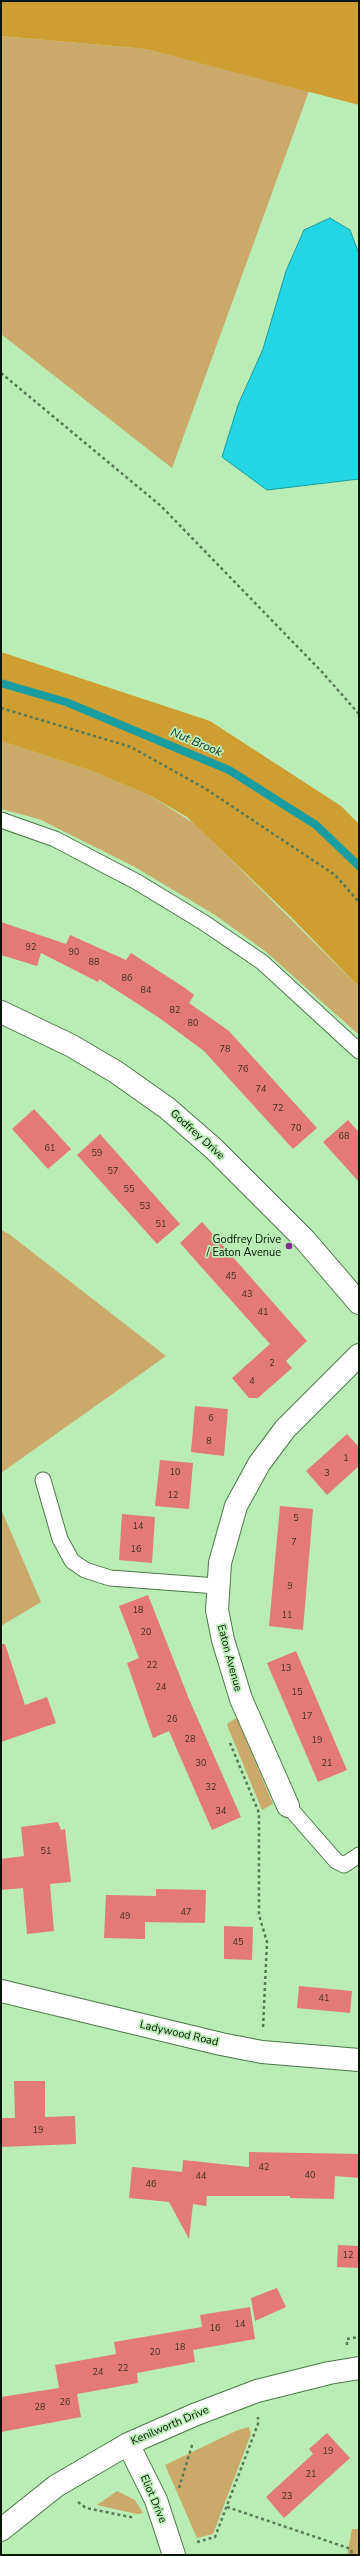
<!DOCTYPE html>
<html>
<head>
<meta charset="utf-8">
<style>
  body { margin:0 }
  #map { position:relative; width:360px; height:2556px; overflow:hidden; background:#baecb5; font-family:"Nunito Sans",sans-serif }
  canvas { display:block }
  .frame { position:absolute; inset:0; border:2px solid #061805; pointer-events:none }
</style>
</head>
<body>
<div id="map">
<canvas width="360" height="2556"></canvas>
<div class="frame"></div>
</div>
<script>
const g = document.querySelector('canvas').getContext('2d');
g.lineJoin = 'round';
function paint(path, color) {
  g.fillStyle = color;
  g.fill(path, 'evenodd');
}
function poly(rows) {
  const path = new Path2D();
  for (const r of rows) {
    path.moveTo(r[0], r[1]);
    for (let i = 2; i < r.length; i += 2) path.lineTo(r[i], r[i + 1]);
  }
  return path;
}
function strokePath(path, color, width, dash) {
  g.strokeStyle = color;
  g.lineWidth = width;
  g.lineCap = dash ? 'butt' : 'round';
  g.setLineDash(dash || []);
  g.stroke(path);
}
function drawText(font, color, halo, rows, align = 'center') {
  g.font = font + ' "Nunito Sans",sans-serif';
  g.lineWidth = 3.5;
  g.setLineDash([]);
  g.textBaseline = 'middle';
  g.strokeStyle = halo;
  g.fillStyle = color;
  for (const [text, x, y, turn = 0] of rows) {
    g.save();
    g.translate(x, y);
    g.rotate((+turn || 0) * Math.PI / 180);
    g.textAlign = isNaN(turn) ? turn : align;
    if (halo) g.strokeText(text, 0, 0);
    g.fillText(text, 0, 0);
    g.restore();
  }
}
paint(poly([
  [1,36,146,49,309,91,172,468,1,334],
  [1,741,89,770,149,795,195,824,359,987,359,1035,265,951,215,915,135,867,39,819,1,809],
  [1,1230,9,1234,166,1356,1,1473],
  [1,1509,41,1602,1,1626],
  [237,1718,273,1804,262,1810,227,1725,228,1723],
  [249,2427,251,2434,213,2534,197,2538,165,2465,238,2430],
  [117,2491,135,2500,143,2513,137,2514,97,2505],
  [352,2529,359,2529,359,2555,347,2555]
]), '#caa96b');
paint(poly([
  [1,1,359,1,359,105,146,49,1,36],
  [1,652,210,721,341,806,359,824,359,987,290,916,187,817,149,795,89,770,1,741]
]), '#cf9e33');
const water = poly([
  [330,218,350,230,359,254,359,479,267,490,222,457,238,405,263,349,286,271,304,230,330,218]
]);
paint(water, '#22d6e3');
strokePath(water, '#1a9da0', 1);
strokePath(poly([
  [1,683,66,702,229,770,316,825,359,866]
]), '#1a9da0', 8);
paint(poly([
  [1,922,66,944,70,935,126,960,131,953,185,988,194,995,189,1003,229,1031,317,1128,293,1149,204,1051,158,1017,99,979,98,982,41,953,37,966,1,955],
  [34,1109,71,1149,48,1169,12,1129],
  [348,1120,359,1132,359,1182,323,1142],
  [100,1134,180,1224,157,1244,77,1155],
  [202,1222,307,1341,286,1361,292,1368,258,1398,249,1398,232,1378,270,1344,180,1243],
  [195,1406,228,1409,224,1456,191,1452],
  [347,1434,359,1447,359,1466,327,1495,306,1471],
  [160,1460,193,1463,189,1509,155,1506],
  [280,1506,313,1509,303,1630,269,1626],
  [122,1514,155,1517,152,1563,119,1560],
  [148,1595,189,1699,241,1817,212,1830,169,1731,153,1738,127,1663,139,1658,119,1606],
  [1,1644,5,1644,25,1705,47,1697,56,1723,1,1742],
  [296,1651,347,1770,318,1782,267,1663],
  [58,1822,61,1830,65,1829,71,1882,50,1884,54,1931,27,1934,23,1888,1,1890,1,1859,24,1856,21,1827],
  [156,1889,206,1890,205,1923,145,1922,145,1939,104,1938,106,1895,156,1896],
  [224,1926,253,1927,252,1960,224,1959],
  [299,1986,352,1991,350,2013,297,2008],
  [14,2081,45,2081,45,2117,75,2116,76,2144,1,2147,1,2118,15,2118],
  [249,2152,359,2154,359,2178,335,2176,334,2199,290,2198,290,2196,207,2196,206,2206,193,2204,189,2239,169,2202,129,2198,132,2167,182,2172,183,2160,249,2167],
  [338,2245,359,2246,359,2268,337,2267],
  [277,2288,286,2307,255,2321,251,2298],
  [250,2307,255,2339,193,2350,195,2362,137,2373,138,2383,77,2394,81,2417,1,2432,1,2397,59,2388,55,2365,116,2354,114,2342,202,2327,200,2315],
  [327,2433,350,2458,284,2518,266,2497,313,2454,309,2449]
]), '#e47a77');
const lane = poly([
  [1,820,55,839,137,882,203,922,262,962,359,1051],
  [43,1480,60,1539,72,1561,85,1570,110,1578,217,1586],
  [288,1806,336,1861,344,1865,359,1855]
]);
const street = poly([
  [288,1806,241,1699,223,1640,217,1610,220,1563,236,1506,259,1464,285,1429,359,1355],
  [128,2444,156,2500,174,2555],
  [1,2530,56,2486,128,2444,194,2415,257,2391,329,2373,359,2368]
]);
const secondary = poly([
  [1,1012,72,1046,116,1072,167,1108,213,1148,305,1240,359,1303]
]);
const primary = poly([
  [1,1991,221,2044,262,2052,359,2060]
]);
strokePath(lane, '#4b7847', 17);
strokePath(street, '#4b7847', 24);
strokePath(secondary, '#4b7847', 24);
strokePath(primary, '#4b7847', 24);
strokePath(poly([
  [1,373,161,506,322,672,359,714],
  [1,708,131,747,206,789,335,875,359,902],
  [230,1743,259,1813,259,1915,267,1942,263,2028],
  [347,2345,347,2339,359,2337],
  [179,2488,193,2442],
  [78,2502,86,2508,135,2518],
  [227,2507,351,2549,352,2555],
  [197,2542,215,2537,258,2424,258,2417]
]), '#597a56', 2.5, [3, 3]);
strokePath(lane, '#fff', 15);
strokePath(street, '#fff', 22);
strokePath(secondary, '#fff', 22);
strokePath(primary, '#fff', 22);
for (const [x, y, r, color] of [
  [289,1246,4,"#862893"]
]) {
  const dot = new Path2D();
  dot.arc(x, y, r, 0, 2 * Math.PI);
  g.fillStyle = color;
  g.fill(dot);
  strokePath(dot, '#baecb5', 1.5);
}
drawText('9px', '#3e3022', null, [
  ["92",31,948],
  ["90",74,953],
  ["88",94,963],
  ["86",127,979],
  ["84",146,991],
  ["82",175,1011],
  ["80",193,1024],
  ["78",225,1050],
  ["76",243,1070],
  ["74",261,1090],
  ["72",278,1109],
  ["70",296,1129],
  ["68",344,1137],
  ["61",50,1149],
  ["59",97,1154],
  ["57",113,1172],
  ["55",129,1190],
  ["53",145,1207],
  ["51",161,1225],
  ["45",231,1277],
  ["43",247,1295],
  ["41",263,1313],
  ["2",272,1364],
  ["4",252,1382],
  ["6",211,1419],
  ["8",209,1442],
  ["1",346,1459],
  ["10",175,1473],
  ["3",327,1474],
  ["12",173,1496],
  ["5",296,1519],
  ["14",138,1527],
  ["7",294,1543],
  ["16",136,1550],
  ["9",290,1587],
  ["18",138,1611],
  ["11",287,1616],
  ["20",146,1633],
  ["22",152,1666],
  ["13",286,1669],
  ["24",161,1688],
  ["15",297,1693],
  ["17",307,1717],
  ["26",172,1720],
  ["28",190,1740],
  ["19",317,1741],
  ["30",201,1764],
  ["21",327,1764],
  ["32",211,1788],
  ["34",221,1812],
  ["51",46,1852],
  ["47",186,1913],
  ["49",125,1917],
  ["45",238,1943],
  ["41",324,1999],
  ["19",38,2131],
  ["42",264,2168],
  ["40",310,2176],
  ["44",201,2177],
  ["46",151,2185],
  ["12",348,2256],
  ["14",240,2325],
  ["16",215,2329],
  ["18",180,2348],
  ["20",155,2353],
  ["22",123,2369],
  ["24",98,2373],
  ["26",65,2403],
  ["28",40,2408],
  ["19",328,2452],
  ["21",311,2475],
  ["23",287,2497]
]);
drawText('11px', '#061805', '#baecb5', [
  ["Godfrey Drive",197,1135,42],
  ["Eaton Avenue",229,1658,75],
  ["Ladywood Road",179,2034,13],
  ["Kenilworth Drive",170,2426,-23],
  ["Eliot Drive",153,2499,67]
]);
drawText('11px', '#061805', '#baecb5', [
  ["Godfrey Drive",281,1240],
  ["/ Eaton Avenue",281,1253]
], 'right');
drawText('italic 12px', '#142e30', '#baecb5', [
  ["Nut Brook",196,743,23]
]);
</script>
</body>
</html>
